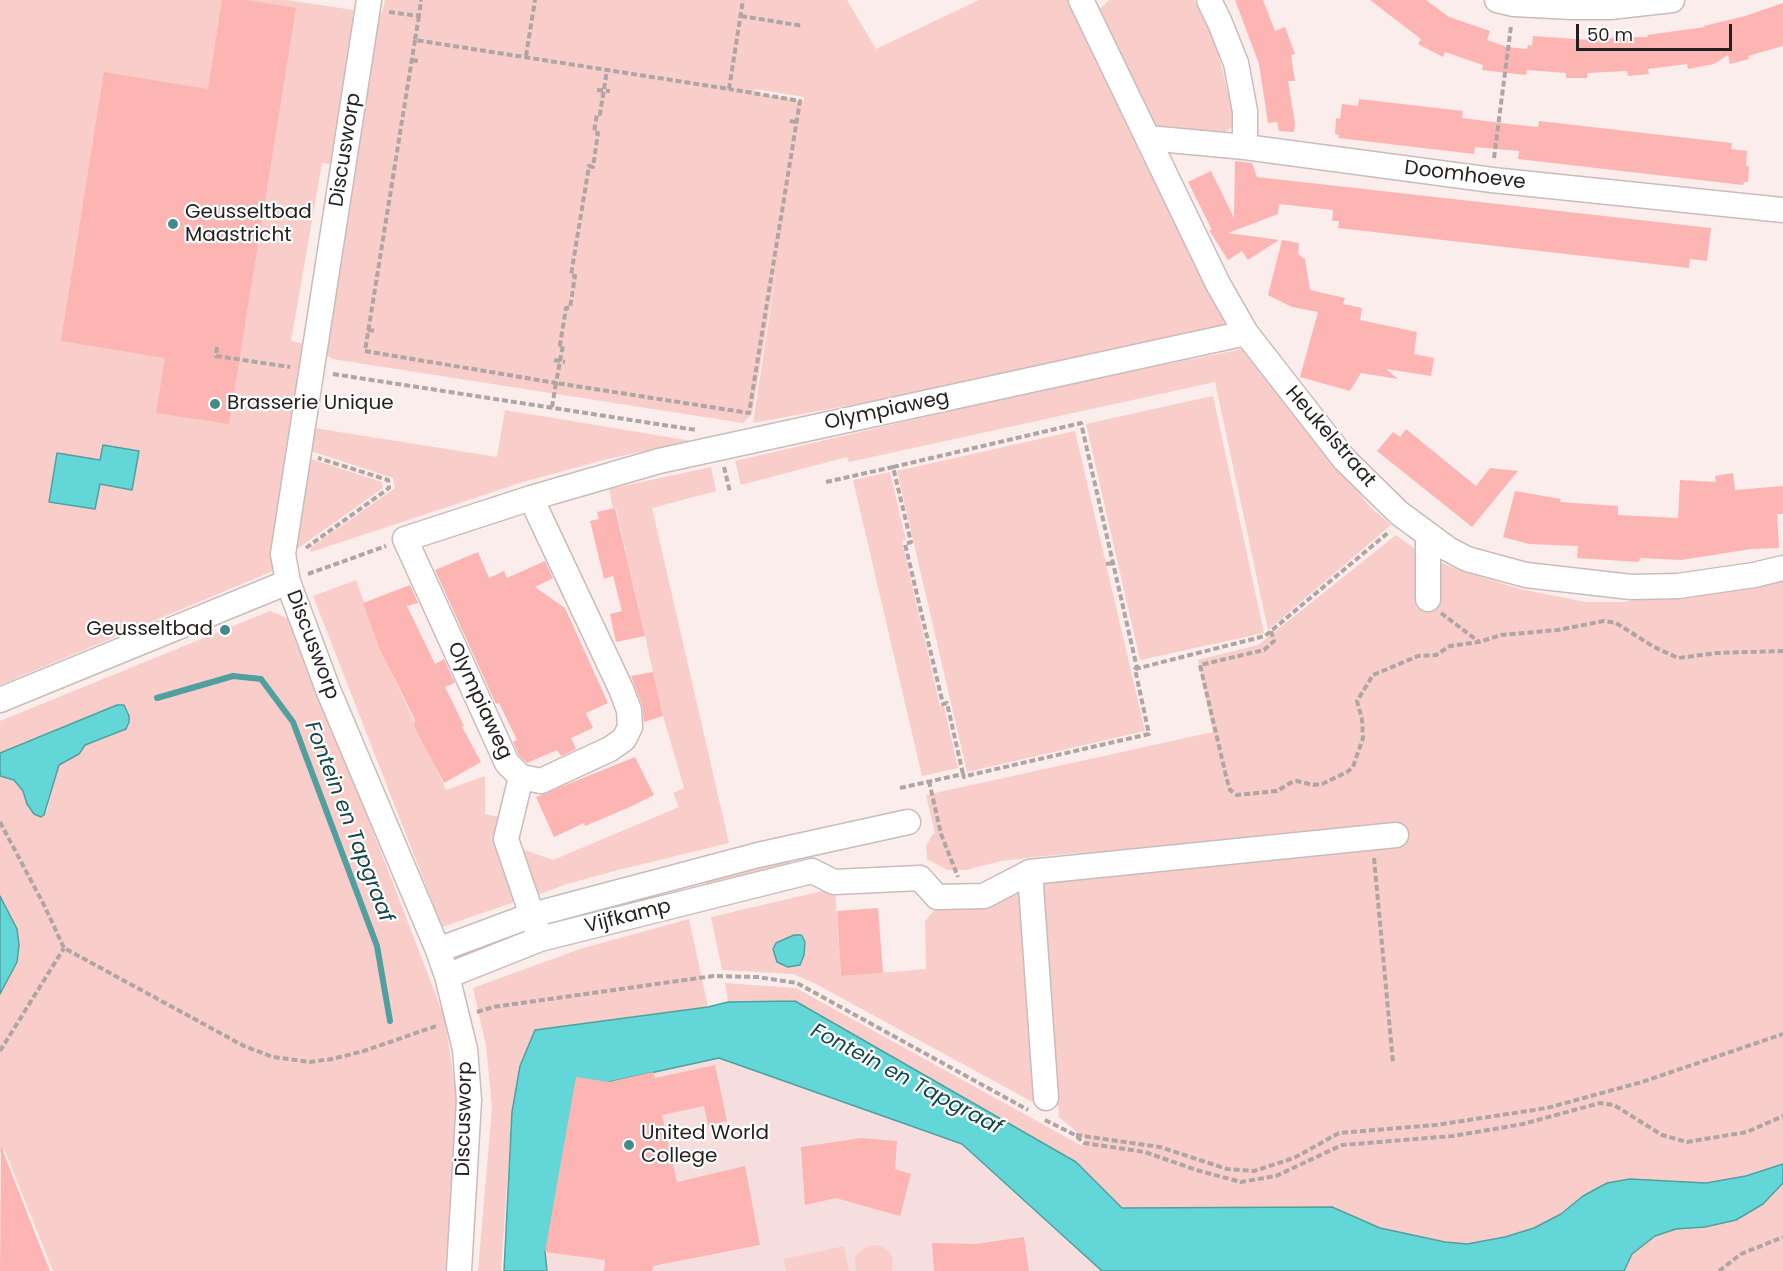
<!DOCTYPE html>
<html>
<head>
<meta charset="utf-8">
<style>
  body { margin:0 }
  #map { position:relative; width:1783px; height:1271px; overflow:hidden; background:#fbedec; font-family:Poppins,sans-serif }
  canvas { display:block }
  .scale { position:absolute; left:1576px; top:24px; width:156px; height:27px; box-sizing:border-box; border:3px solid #241f1f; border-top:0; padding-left:8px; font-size:18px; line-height:21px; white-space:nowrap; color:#241f1f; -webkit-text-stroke:4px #fff; paint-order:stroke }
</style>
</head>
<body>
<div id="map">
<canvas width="1783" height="1271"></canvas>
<div class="scale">50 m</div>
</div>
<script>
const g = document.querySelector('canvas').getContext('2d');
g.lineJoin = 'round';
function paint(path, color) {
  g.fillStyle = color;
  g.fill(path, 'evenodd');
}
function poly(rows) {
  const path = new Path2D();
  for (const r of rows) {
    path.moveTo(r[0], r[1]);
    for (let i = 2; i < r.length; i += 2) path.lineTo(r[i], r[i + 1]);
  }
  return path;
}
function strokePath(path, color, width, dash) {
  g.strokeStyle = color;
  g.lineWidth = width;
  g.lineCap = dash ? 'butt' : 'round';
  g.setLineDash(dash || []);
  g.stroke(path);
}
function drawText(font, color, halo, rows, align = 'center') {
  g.font = font + ' Poppins,sans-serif';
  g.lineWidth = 4.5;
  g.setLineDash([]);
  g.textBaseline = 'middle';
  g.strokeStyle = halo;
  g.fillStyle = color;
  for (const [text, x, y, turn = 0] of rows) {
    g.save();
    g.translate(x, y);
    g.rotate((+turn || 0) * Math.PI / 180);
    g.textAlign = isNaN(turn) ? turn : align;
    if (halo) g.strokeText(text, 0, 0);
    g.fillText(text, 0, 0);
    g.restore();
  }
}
paint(poly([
  [708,1007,743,1065,962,1144,1102,1271,547,1271,545,1252,653,1266,760,1245,745,1167,677,1182,653,1072,719,1058]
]), '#f5dedd');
paint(poly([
  [0,0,286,0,367,12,382,13,385,0,847,0,876,49,979,0,1071,0,1232,328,1031,372,753,423,777,266,752,414,743,423,332,359,316,346,343,166,322,163,291,341,305,344,273,571,0,685],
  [755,89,804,97,804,101,754,93],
  [1109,0,1194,0,1204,17,1218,51,1233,115,1232,127,1224,133,1155,125,1100,9],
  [1247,348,1369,506,1391,525,1268,630,1215,382,849,462,847,457,741,485,735,461,1050,388],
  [1213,396,1264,633,1140,660,1086,424],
  [505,410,692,441,607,459,523,482,311,552,310,548,395,488,393,478,305,449,314,428,497,457],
  [1075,431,1145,731,967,772,897,471],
  [305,457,382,482,383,488,290,554],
  [711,467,716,491,652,508,729,843,618,870,567,884,534,896,516,847,553,860,679,807,673,793,684,788,663,716,616,508,613,508,609,489],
  [890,472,906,540,902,541,940,706,944,706,958,768,922,776,853,480],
  [1396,535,1422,554,1461,571,1520,589,1586,602,1625,602,1655,597,1783,573,1783,1164,1746,1176,1706,1183,1668,1182,1583,1196,1561,1214,1534,1228,1505,1237,1467,1244,1445,1242,1380,1228,1332,1207,1122,1208,1076,1162,795,1001,728,1002,725,983,796,988,1082,1146,1085,1139,1059,1117,1039,880,1326,834,1055,855,1001,861,966,870,947,870,927,859,926,846,932,835,935,833,926,795,1213,732,1198,660,1258,645],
  [356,580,380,648,446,790,485,776,485,814,499,817,497,843,517,901,442,927,313,596],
  [270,611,292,620,445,1019,458,1108,446,1271,53,1271,5,1151,0,1153,0,994,17,962,19,945,17,929,0,896,0,776,14,780,23,791,27,804,47,811,59,765,79,754,85,745,118,733,129,722,129,716,126,708,117,705,0,753,0,721],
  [787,859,790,865,706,886,705,881],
  [1022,882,1038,1105,814,983,793,974,722,970,711,917,835,888,841,976,926,969,925,921,941,903],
  [661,889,662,898,548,926,547,919],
  [689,919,708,1007,535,1030,520,1066,512,1112,501,1271,478,1271,492,1107,486,1046,473,988,580,949],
  [521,929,523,934,463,957,461,952],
  [1783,1183,1783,1271,1624,1271,1632,1254,1655,1236,1676,1229,1705,1227,1763,1204],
  [875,1245,881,1246,891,1254,893,1260,892,1271,856,1271,855,1258,858,1253,869,1246],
  [844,1246,849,1271,786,1271,784,1259]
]), '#f9cdca');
const water = poly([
  [103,445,139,451,132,490,100,484,95,509,49,502,57,453,100,460,103,445],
  [117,705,124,705,129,716,129,722,126,729,85,745,79,754,59,765,44,815,41,817,34,814,27,804,23,791,14,780,0,776,0,753,117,705],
  [0,896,17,929,19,945,17,962,0,994,0,896],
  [794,935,801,935,802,936,805,942,804,955,800,965,788,967,777,962,773,949,776,943,794,935],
  [795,1001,1076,1162,1122,1208,1332,1207,1380,1228,1445,1242,1467,1244,1505,1237,1534,1228,1561,1214,1583,1196,1607,1183,1630,1179,1706,1183,1746,1176,1783,1164,1783,1183,1763,1204,1736,1220,1705,1227,1676,1229,1655,1236,1632,1254,1624,1271,1102,1271,962,1144,719,1058,609,1082,545,1252,547,1271,504,1271,512,1112,520,1066,535,1030,708,1007,728,1002,795,1001]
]);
paint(water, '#63d7d8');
strokePath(water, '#50a0a0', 1.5);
strokePath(poly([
  [157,698,233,676,261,679,293,722,377,946,390,1021]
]), '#50a0a0', 6);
paint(poly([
  [222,0,245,0,296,8,229,424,156,413,165,358,61,341,104,72,208,89],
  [1235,0,1263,0,1275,31,1285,27,1295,54,1291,55,1295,81,1288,81,1295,123,1294,132,1279,131,1277,122,1268,123,1259,64],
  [1370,0,1426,0,1449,17,1490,31,1487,40,1507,47,1527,49,1528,45,1532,46,1533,36,1590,40,1590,38,1648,37,1647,35,1705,27,1704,26,1745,16,1783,3,1783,46,1748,56,1749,59,1730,64,1728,55,1714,64,1688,69,1687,64,1648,69,1649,74,1628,76,1627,71,1607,72,1588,73,1587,78,1566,78,1566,73,1527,70,1526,75,1482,70,1483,65,1445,52,1443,57,1418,44,1421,39],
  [1359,99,1463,111,1462,118,1509,124,1538,127,1539,121,1732,143,1731,149,1747,151,1746,166,1749,166,1748,182,1744,182,1743,185,1518,159,1519,151,1475,147,1474,154,1338,138,1339,135,1335,134,1336,118,1340,119,1342,104,1358,106],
  [1235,161,1252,163,1257,177,1711,228,1707,261,1690,259,1689,268,1338,228,1339,221,1332,221,1333,210,1279,204,1278,214,1228,233,1279,240,1248,260,1242,251,1228,260,1209,230,1212,230,1188,182,1211,171,1234,218],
  [1282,240,1299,243,1298,254,1305,259,1310,290,1345,298,1343,304,1362,308,1360,320,1417,332,1414,354,1434,358,1431,376,1386,369,1398,379,1361,373,1350,391,1300,377,1318,312,1292,307,1268,295],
  [1406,429,1476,486,1490,468,1518,471,1472,527,1377,451,1393,432,1400,437],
  [1733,473,1735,490,1783,486,1783,514,1777,514,1779,548,1751,549,1681,560,1640,558,1639,562,1577,558,1578,546,1529,544,1503,537,1515,491,1561,499,1560,502,1618,506,1618,515,1678,518,1680,480,1716,482,1715,476],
  [615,508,645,636,616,642,610,614,622,611,613,576,604,579,590,521,599,519,597,512],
  [478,552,489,578,504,571,507,578,545,561,553,578,535,587,565,608,608,703,586,713,593,728,571,738,576,749,561,756,557,750,527,763,519,755,513,742,517,740,499,703,496,704,435,570],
  [410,585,418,603,407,606,435,664,444,659,455,683,445,687,464,726,462,727,481,762,444,783,414,726,415,720,379,647,363,603],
  [653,672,663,716,644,722,642,705,631,676],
  [635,757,654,795,632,806,585,826,584,823,554,837,536,797],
  [878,908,883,973,841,976,837,911],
  [715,1065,727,1121,708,1125,704,1106,662,1115,677,1182,745,1166,760,1245,653,1266,652,1271,604,1271,605,1260,545,1252,576,1077,609,1082,653,1072,655,1078],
  [861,1138,897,1141,895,1169,911,1174,900,1216,836,1198,805,1205,801,1147],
  [1,1146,34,1231,50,1271,0,1271],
  [1024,1237,1029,1271,934,1271,932,1243,976,1244]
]), '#fcb5b2');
const minor = poly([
  [369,0,283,554,288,582,329,692,438,950,447,976,465,1049,469,1100,459,1271],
  [1081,0,1218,284,1246,333,1345,460,1399,513,1448,549,1467,559,1526,575,1631,587,1678,586,1754,575,1783,568],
  [1209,0,1220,23,1236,63,1245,111,1245,147],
  [1497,0,1514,4,1572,7,1610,7,1672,0],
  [1148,138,1245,147,1492,180,1783,210],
  [531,498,621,689,629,710,630,727,624,739,610,749,541,781,521,777,507,763,405,539,531,498,659,461,1246,333],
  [1428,599,1428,536],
  [0,700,288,582],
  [521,777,506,839,537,930],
  [812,871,834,882,920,878,937,897,984,896,1030,872,1396,835],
  [1030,872,1046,1098],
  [438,950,532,915,758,855,908,822],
  [447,976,540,939,812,871]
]);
strokePath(minor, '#c9bcbb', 27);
strokePath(poly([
  [389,12,419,16,421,0],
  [419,16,415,40,729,89,743,0],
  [741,16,803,26],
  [415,40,365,351,556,383,563,345,560,345,566,308,570,308,575,276,571,275,589,166,593,167,598,133,594,132,597,114,600,114,607,70],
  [526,56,535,0],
  [412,60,418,61],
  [597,90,610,91],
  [790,121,796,122],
  [1494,158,1511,26],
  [368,330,375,331],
  [217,347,216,356,290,367],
  [554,360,565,362],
  [333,374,696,430],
  [552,407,556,383,749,413,800,101,729,89],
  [724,467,730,492],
  [893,467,1081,423,1137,668],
  [826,482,893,467,911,542,905,544,943,704,947,703,963,774],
  [306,548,389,488,388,480,318,458],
  [1106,564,1113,563],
  [308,574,386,546],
  [1441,613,1478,641],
  [1271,631,1274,641,1264,650,1200,665,1227,780,1230,790,1237,795,1277,791,1290,783,1297,781,1313,785,1322,784,1347,772,1353,767,1363,738,1362,719,1357,701,1373,675,1418,656,1436,655,1450,646,1479,642,1501,635,1558,630,1604,621,1616,623,1654,647,1678,658,1717,653,1783,651],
  [929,781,941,834,958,877],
  [900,788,963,774,964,777,970,775,1149,734,1135,669,1265,636,1390,531],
  [0,822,45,907,64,948,244,1046,273,1057,310,1062,332,1059,364,1051,439,1025],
  [1374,858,1393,1063],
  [477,1012,493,1007,713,976,757,977,797,983,1028,1110],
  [0,1051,64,948],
  [1045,1120,1075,1135,1084,1143,1145,1152,1196,1170,1241,1182,1276,1176,1342,1145,1453,1136,1523,1124,1600,1103,1614,1105,1662,1135,1687,1142,1747,1132,1783,1116],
  [1076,1135,1160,1147,1227,1169,1254,1171,1294,1158,1339,1133,1436,1125,1547,1108,1642,1082,1783,1034],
  [1719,1271,1741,1254,1783,1237]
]), '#afa5a4', 4, [6, 3]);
strokePath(minor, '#fff', 24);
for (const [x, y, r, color] of [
  [173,224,6,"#428a8b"],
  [215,404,6,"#428a8b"],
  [225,630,6,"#428a8b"],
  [629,1145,6,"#428a8b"]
]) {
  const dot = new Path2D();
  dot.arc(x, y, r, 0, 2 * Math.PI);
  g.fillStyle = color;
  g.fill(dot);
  strokePath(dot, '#fff', 2);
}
drawText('20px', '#241f1f', '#fff', [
  ["Discusworp",346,150,-81],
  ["Doomhoeve",1465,176,7],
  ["Olympiaweg",887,411,-12],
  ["Heukelstraat",1330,437,49],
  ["Discusworp",312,645,69],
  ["Olympiaweg",479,701,65],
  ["Vijfkamp",628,917,-14],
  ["Discusworp",465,1119,-89]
]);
drawText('20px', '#241f1f', '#fff', [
  ["Geusseltbad",185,213],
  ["Maastricht",185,236],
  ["Brasserie Unique",227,404],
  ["Geusseltbad",213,630,"right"],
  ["United World",641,1134],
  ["College",641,1157]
], 'left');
drawText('italic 21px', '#124647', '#fff', [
  ["Fontein en Tapgraaf",348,822,69],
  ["Fontein en Tapgraaf",906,1080,28]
]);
</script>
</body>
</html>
